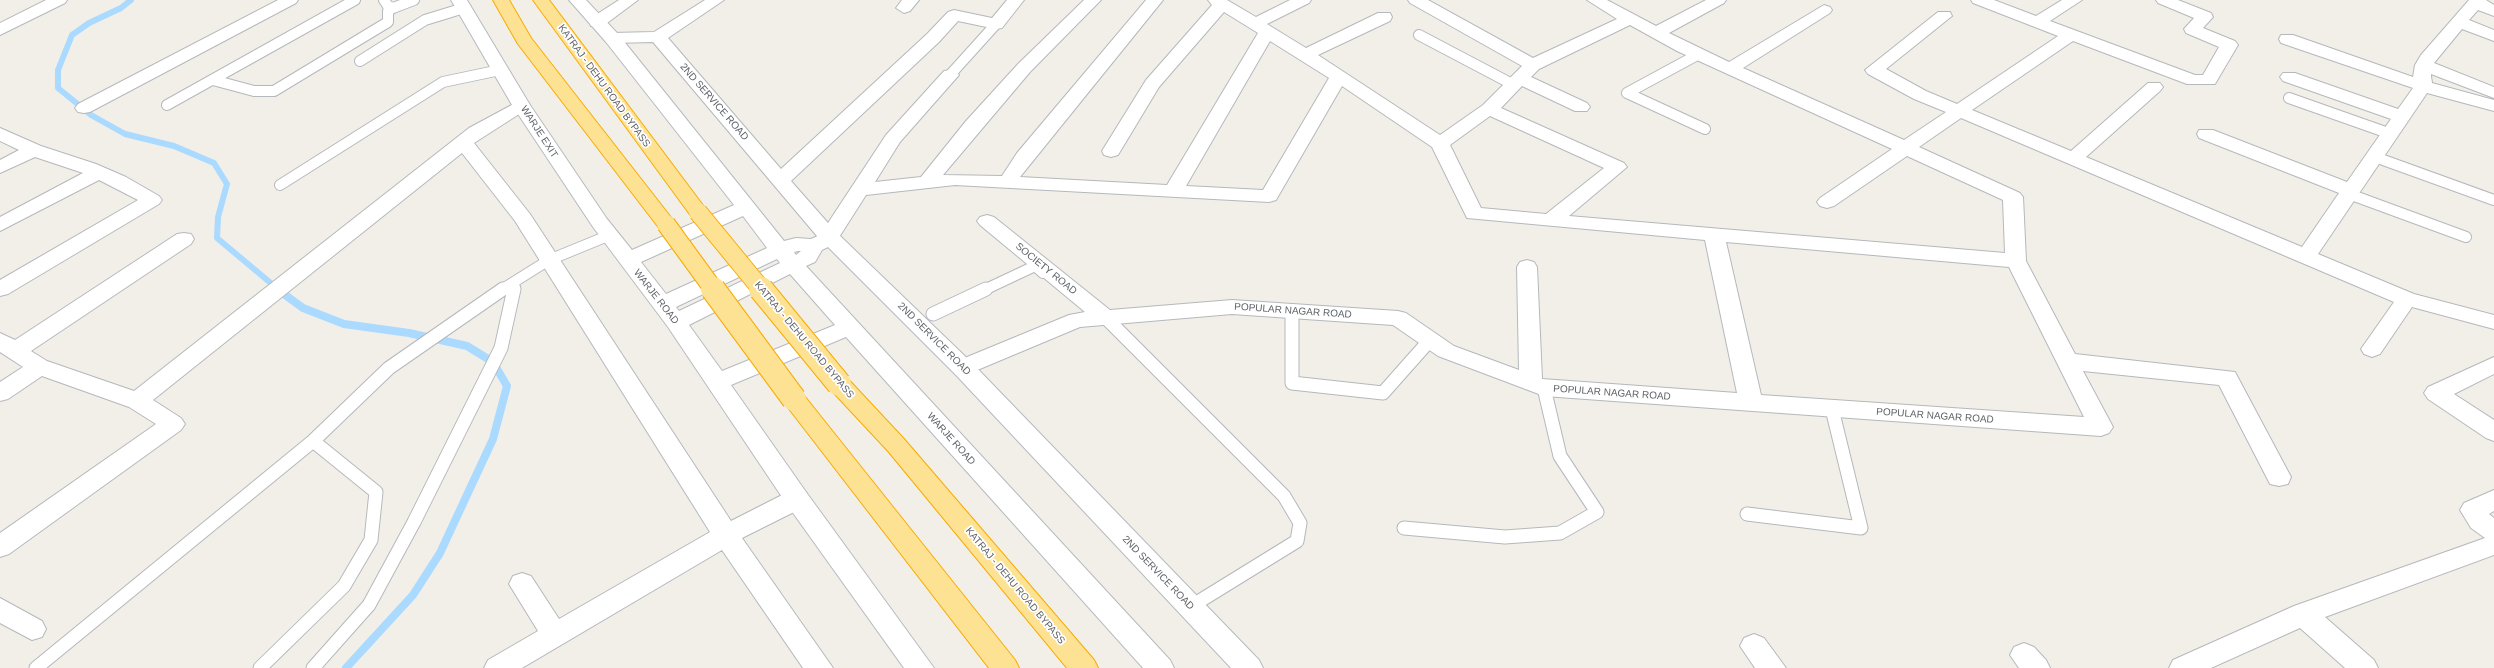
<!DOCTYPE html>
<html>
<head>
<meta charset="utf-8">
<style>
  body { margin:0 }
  canvas { display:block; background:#f1efe8 }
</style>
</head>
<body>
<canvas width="2494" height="668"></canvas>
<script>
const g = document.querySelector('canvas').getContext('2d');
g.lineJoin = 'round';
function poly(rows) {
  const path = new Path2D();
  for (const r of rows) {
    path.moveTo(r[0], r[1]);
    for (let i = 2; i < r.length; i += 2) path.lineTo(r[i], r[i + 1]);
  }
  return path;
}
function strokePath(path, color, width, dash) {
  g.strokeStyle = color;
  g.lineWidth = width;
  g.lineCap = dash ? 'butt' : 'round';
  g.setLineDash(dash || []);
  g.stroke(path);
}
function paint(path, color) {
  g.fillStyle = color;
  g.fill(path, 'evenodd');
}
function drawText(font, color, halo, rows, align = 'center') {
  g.font = font + ' Helvetica,sans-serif';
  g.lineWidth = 3.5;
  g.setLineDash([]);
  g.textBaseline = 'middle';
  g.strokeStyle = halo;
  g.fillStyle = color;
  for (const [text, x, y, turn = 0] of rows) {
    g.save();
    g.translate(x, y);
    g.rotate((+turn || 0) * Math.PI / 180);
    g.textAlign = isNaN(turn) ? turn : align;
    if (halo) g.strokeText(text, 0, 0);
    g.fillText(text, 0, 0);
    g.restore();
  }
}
strokePath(poly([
  [131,0,121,8,89,23,72,35,58,70,58,88,91,115,125,134,174,146,214,163,227,184,218,217,217,238,279,290]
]), '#aadaff', 6);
strokePath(poly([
  [277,289,303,308,344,324,409,333,467,346,493,362,507,386,493,439,440,553,413,595,346,668]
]), '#aadaff', 8);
const laneFar1 = poly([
  [384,0,388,6,393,8,414,0],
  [1419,35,1514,85],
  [1699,54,1627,93,1705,129],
  [360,61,425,20,464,8],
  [950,75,996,24],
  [213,80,254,91,274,91,388,22,388,11,393,8],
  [2289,98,2391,134],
  [167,105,355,0],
  [2375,157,2494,200],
  [280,185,443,82,500,70],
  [2349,194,2466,237],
  [501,290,549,260,610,235],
  [513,290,515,282],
  [984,290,1035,266,1043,273]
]);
const lane = poly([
  [1292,311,1292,383,1383,393,1430,340],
  [933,314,986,289],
  [1105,317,1284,496,1300,523,1297,541,1190,607],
  [1747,514,1861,528,1832,409],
  [1404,528,1505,537,1560,533,1597,512,1560,456,1544,388],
  [36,668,313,441,389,368,503,289],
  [260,668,344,586,371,540,376,492,313,441],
  [313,668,369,605,414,522,501,348,514,289]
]);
const street = poly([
  [46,0,67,0,65,3,0,35,0,23,46,0],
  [278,0,298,0,296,3,90,112,84,113,78,112,75,108,78,104,278,0],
  [619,0,638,0,603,26,591,26,589,22,591,18,619,0],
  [705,0,724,0,668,38,781,169,927,34,948,12,954,10,992,18,1007,0,1024,0,1002,28,996,29,958,21,939,42,791,181,828,223,886,135,944,71,950,70,956,71,959,75,900,142,875,182,921,177,966,121,1018,64,1084,0,1101,0,1030,72,943,175,1002,176,1017,153,1146,0,1163,0,1020,177,1167,185,1258,33,1224,12,1159,87,1118,155,1111,157,1104,155,1102,151,1146,80,1212,5,1208,0,1227,0,1256,17,1290,0,1311,0,1309,3,1267,24,1306,48,1378,13,1390,13,1392,17,1390,21,1318,55,1440,135,1483,105,1522,66,1410,3,1408,0,1428,0,1533,58,1617,19,1587,0,1607,0,1656,26,1706,0,1726,0,1724,3,1669,33,1729,62,1824,5,1830,7,1832,10,1830,13,1743,68,1904,140,1946,112,1914,99,1868,74,1865,70,1938,12,1950,12,1952,16,1886,69,1926,91,1957,104,2058,36,1973,3,1971,0,1994,0,2036,16,2062,0,2082,0,2050,21,2195,75,2203,75,2219,47,2186,33,2184,29,2194,18,2158,3,2156,0,2178,0,2211,13,2213,17,2203,28,2235,41,2238,45,2215,84,2187,84,2073,41,1972,110,2071,151,2148,83,2160,83,2163,87,2160,91,2086,157,2302,247,2339,193,2199,138,2197,134,2199,130,2213,130,2347,182,2391,119,2283,81,2280,77,2283,73,2295,73,2398,109,2413,88,2281,43,2279,39,2281,35,2293,35,2413,77,2415,65,2421,55,2469,0,2486,0,2494,5,2494,16,2478,10,2469,20,2494,30,2494,41,2462,29,2434,63,2494,87,2494,98,2431,74,2431,76,2432,83,2494,100,2494,111,2427,93,2318,254,2414,294,2494,315,2494,329,2412,307,2380,354,2372,357,2364,354,2361,349,2394,302,1961,118,1919,147,2020,193,2023,197,2026,261,2075,354,2235,372,2291,477,2288,484,2279,486,2270,484,2219,385,2083,371,2113,427,2109,433,2101,436,1544,396,1438,356,1393,325,1232,314,1080,327,963,376,955,374,952,368,955,362,1069,315,1085,312,980,225,977,221,980,217,987,215,994,217,1110,310,1232,300,1398,311,1406,313,1454,346,1519,370,1517,267,1520,262,1527,260,1534,262,1537,267,1542,379,1737,393,1705,240,1467,218,1432,147,1342,86,1276,200,1269,202,955,185,866,195,836,242,829,243,822,242,653,42,612,43,606,42,604,38,606,34,612,33,654,32,705,0],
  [1630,25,1677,51,1892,149,1820,198,1817,202,1820,206,1827,208,1834,206,1907,156,2003,200,2005,253,1569,216,1627,167,1624,163,1501,108,1522,86,1575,111,1587,111,1590,107,1587,103,1531,77,1539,69,1630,25],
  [1270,41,1329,78,1263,190,1186,186,1270,41],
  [1490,116,1604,168,1546,214,1481,208,1450,145,1490,116],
  [1726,242,2009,267,2084,417,1761,395,1726,242],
  [902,0,919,0,910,11,904,13,896,8,902,0],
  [521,100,527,101,530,105,527,109,474,143,530,214,731,521,788,492,797,489,806,492,809,499,806,506,742,538,833,668,803,668,722,550,522,668,484,668,488,660,538,631,509,584,513,576,522,573,531,576,559,619,710,532,515,221,462,153,153,400,181,418,185,424,181,430,9,554,0,557,0,533,156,424,129,407,42,376,8,399,0,401,0,382,23,367,0,352,0,333,15,340,177,234,184,233,191,234,194,239,191,244,31,351,47,361,134,391,469,128,521,100],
  [0,128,41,146,96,164,126,177,159,196,162,200,159,204,8,294,0,296,0,280,138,200,99,180,0,231,0,217,83,173,35,157,0,173,0,160,19,150,0,141,0,128],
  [2494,357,2494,374,2454,394,2494,420,2494,441,2486,438,2428,399,2424,393,2428,387,2494,357],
  [2494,490,2494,511,2489,514,2494,518,2494,555,2325,617,2374,660,2378,668,2345,668,2300,628,2211,668,2169,668,2173,660,2294,606,2485,538,2471,528,2460,510,2464,503,2494,490],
  [0,598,42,621,46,629,42,637,32,640,0,623,0,598],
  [1754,634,1764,638,1786,668,1755,668,1740,646,1744,638,1754,634],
  [2024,643,2034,647,2046,660,2050,668,2019,668,2010,655,2014,647,2024,643]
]);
const secondary = poly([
  [451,0,467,0,530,105,607,219,632,250,734,205,606,42,569,0,586,0,618,34,784,241,796,238,811,239,829,231,836,232,971,362,1259,660,1263,668,1231,668,955,374,828,247,822,250,815,262,806,266,1170,660,1174,668,1143,668,846,337,731,385,806,492,934,668,904,668,788,506,668,327,593,227,512,105,451,0],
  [743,216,767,248,666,294,641,262,743,216],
  [798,251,801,251,796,255,794,252,798,251],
  [777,259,780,263,679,311,676,307,777,259],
  [790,274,835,325,722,371,689,325,790,274]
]);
const highway = poly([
  [493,0,509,0,531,38,673,220,676,224,673,228,666,230,659,228,518,44,493,0],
  [533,0,549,0,708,212,705,216,698,218,691,216,533,0],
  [839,376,847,378,904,439,1094,660,1098,668,1067,668,888,451,831,390,828,384,831,378,839,376],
  [794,391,802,393,1015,660,1019,668,989,668,786,405,782,399,786,393,794,391]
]);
strokePath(laneFar1, '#b5b8bc', 12);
strokePath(lane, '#b5b8bc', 15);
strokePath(street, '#b5b8bc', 2);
strokePath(secondary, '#b6babf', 2);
strokePath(highway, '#f9ab00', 2);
strokePath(laneFar1, '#fff', 10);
strokePath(lane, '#fff', 13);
paint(street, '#fff');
paint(secondary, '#fff');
paint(highway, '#fde293');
const highwayBridgeFar1 = poly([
  [698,212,762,290],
  [666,224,714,290]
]);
const highwayBridge = poly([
  [713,289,794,399],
  [761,289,839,384]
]);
strokePath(highwayBridgeFar1, '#f9ab00', 20, []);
strokePath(highwayBridge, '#f9ab00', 26, []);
strokePath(highwayBridgeFar1, '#fde293', 18);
strokePath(highwayBridge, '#fde293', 24);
drawText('10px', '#5f6368', '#fff', [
  ["KATRAJ - DEHU ROAD BYPASS",604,86,54],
  ["2ND SERVICE ROAD",714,102,49],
  ["WARJE EXIT",539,132,57],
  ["SOCIETY ROAD",1046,269,39],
  ["WARJE ROAD",656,297,52],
  ["POPULAR NAGAR ROAD",1293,311,4],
  ["2ND SERVICE ROAD",934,339,45],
  ["KATRAJ - DEHU ROAD BYPASS",804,340,50],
  ["POPULAR NAGAR ROAD",1612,393,4],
  ["POPULAR NAGAR ROAD",1935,416,4],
  ["WARJE ROAD",951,439,48],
  ["2ND SERVICE ROAD",1158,573,46],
  ["KATRAJ - DEHU ROAD BYPASS",1015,586,50]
]);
</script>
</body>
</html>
